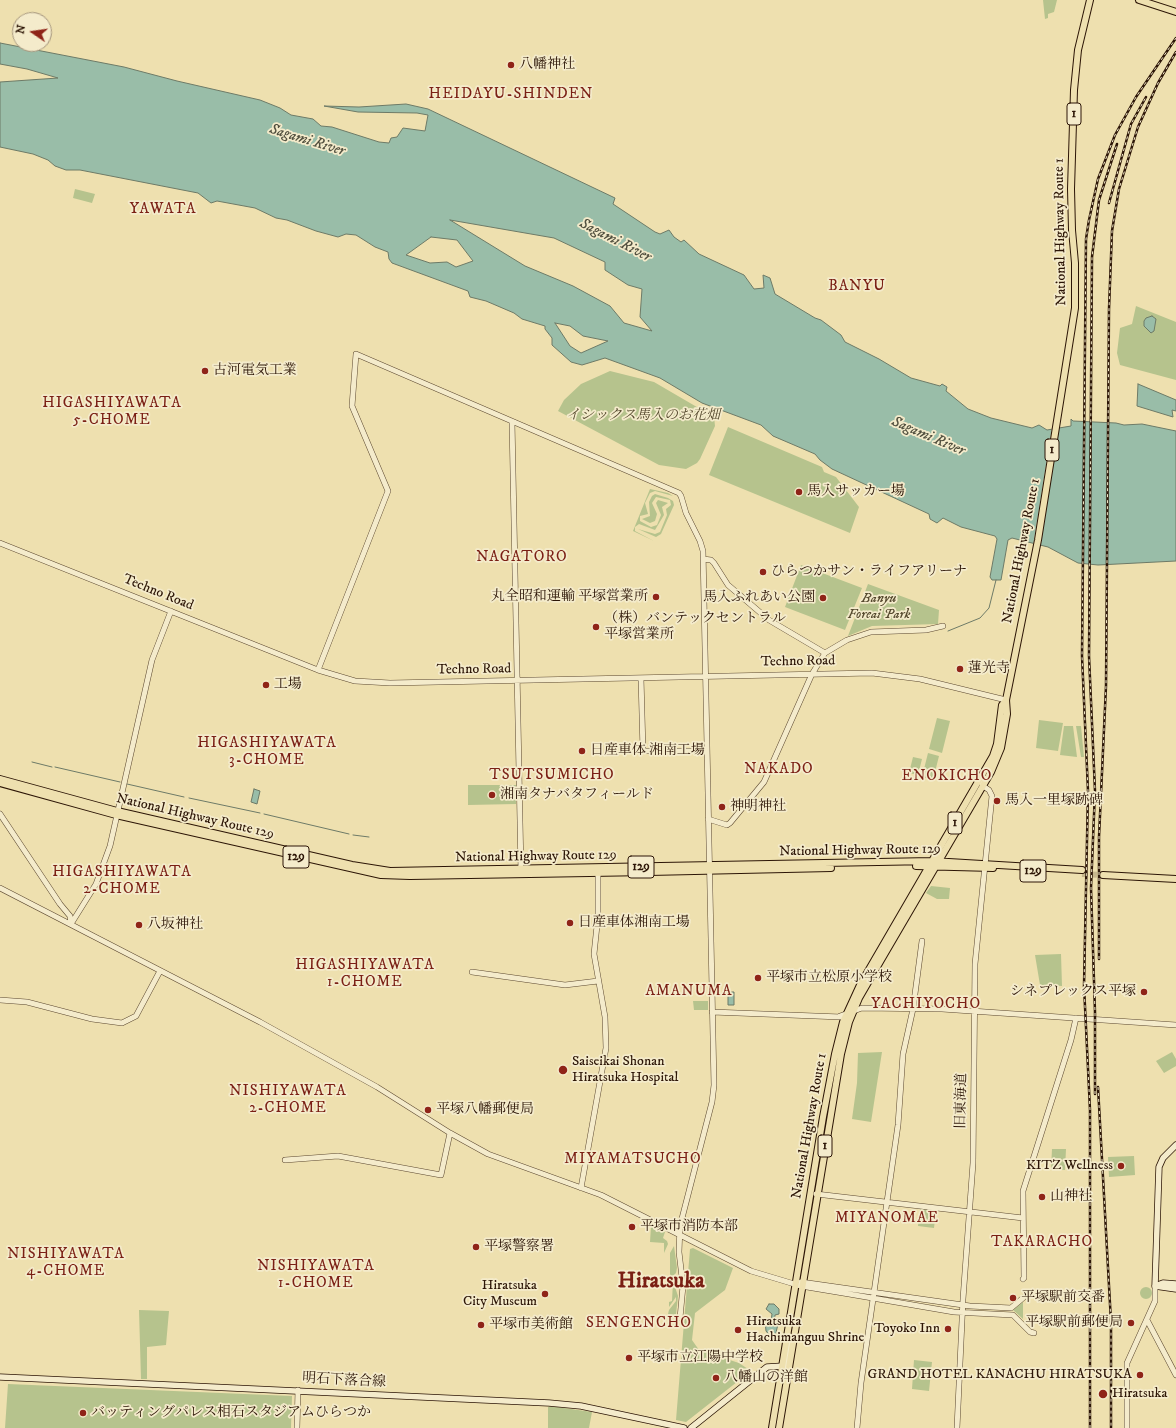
<!DOCTYPE html>
<html>
<head>
<meta charset="utf-8">
<style>
  body { margin:0 }
  #map { position:relative; width:1176px; height:1428px; overflow:hidden; background:#eee0af; font-family:"IM FELL DW Pica",serif }
  canvas { display:block }
  .north { position:absolute; left:12px; top:12px; width:40px; height:40px; box-sizing:border-box; background:#f4ebcb; border:1px solid #a4957c; border-radius:50%; rotate:283deg; font-size:11px; font-weight:700; line-height:16px; text-align:center; color:#2c1506 }
  .north::after { content:''; display:block; margin:auto; width:14px; height:18px; background:#8f2418; clip-path:polygon(50% 0,100% 100%,50% 72%,0 100%) }
</style>
</head>
<body>
<div id="map">
<canvas width="1176" height="1428"></canvas>
<div class="north">N</div>
</div>
<script>
const g = document.querySelector('canvas').getContext('2d');
g.lineJoin = 'round';
function paint(path, color) {
  g.fillStyle = color;
  g.fill(path, 'evenodd');
}
function poly(rows) {
  const path = new Path2D();
  for (const r of rows) {
    if (r.length === 3) {
      path.moveTo(r[0] + r[2], r[1]);
      path.arc(r[0], r[1], r[2], 0, 2 * Math.PI);
      continue;
    }
    path.moveTo(r[0], r[1]);
    for (let i = 2; i < r.length; i += 2) path.lineTo(r[i], r[i + 1]);
  }
  return path;
}
function strokePath(path, color, width, dash) {
  g.strokeStyle = color;
  g.lineWidth = width;
  g.lineCap = dash ? 'butt' : 'round';
  g.setLineDash(dash || []);
  g.stroke(path);
}
function drawText(font, color, halo, rows, align = 'center') {
  g.font = font + ' "IM FELL DW Pica","Noto Serif JP",serif';
  g.lineWidth = 3.5;
  g.setLineDash([]);
  g.textBaseline = 'middle';
  g.strokeStyle = halo;
  g.fillStyle = color;
  for (const [text, x, y, turn = 0] of rows) {
    g.save();
    g.translate(x, y);
    g.rotate((+turn || 0) * Math.PI / 180);
    g.textAlign = isNaN(turn) ? turn : align;
    if (halo) g.strokeText(text, 0, 0);
    g.fillText(text, 0, 0);
    g.restore();
  }
}
paint(poly([
  [1043,0,1057,0,1054,12,1048,14,1048,18,1045,19],
  [75,189,95,194,92,203,73,198],
  [1136,306,1176,322,1176,380,1120,365,1117,353,1120,328,1132,324],
  [610,371,654,382,714,417,715,426,700,459,697,463,686,469,659,465,558,411,564,400,581,384],
  [728,427,822,467,824,472,836,477,859,507,850,533,709,475],
  [650,489,668,493,673,496,655,491,650,493,645,503,648,514,640,516,640,521,651,527,657,525,661,515,656,503,658,500,668,503,662,507,664,515,655,530,639,524,635,527,635,531,654,541,633,531],
  [655,494,668,498,673,501,674,505,661,534,656,537,638,529,655,534,660,532,667,515,666,509,671,505,670,500,656,497,652,503,657,514,655,521,650,523,642,519,650,516,649,502,652,496],
  [801,565,862,588,845,630,785,607],
  [868,584,939,610,938,624,872,626,848,636],
  [937,718,950,721,942,753,929,749],
  [1039,720,1063,723,1058,751,1036,748],
  [1064,726,1073,726,1077,757,1060,755],
  [1076,726,1081,726,1084,757,1081,757],
  [928,753,939,756,933,780,922,777],
  [913,757,922,759,918,775,909,773],
  [468,785,516,785,516,804,468,805],
  [931,886,950,888,949,899,937,899,926,893],
  [1061,954,1062,986,1040,985,1035,955],
  [693,1001,708,1001,708,1010,694,1010],
  [882,1052,871,1122,852,1119,857,1083,858,1053],
  [1172,1052,1176,1059,1176,1066,1164,1073,1156,1061],
  [1052,1149,1066,1149,1065,1170,1051,1169],
  [1134,1156,1135,1175,1109,1177,1108,1157],
  [920,1209,936,1211,934,1228,918,1226],
  [651,1226,665,1232,663,1238,667,1241,668,1244,664,1253,664,1243,650,1242],
  [674,1246,677,1268,676,1273,673,1276,670,1276,670,1253],
  [693,1248,733,1268,725,1290,695,1313,692,1340,699,1350,739,1363,751,1371,686,1422,676,1420,690,1249],
  [673,1281,678,1296,676,1314,674,1315,668,1314,669,1310,676,1301,676,1297,669,1307,669,1302,672,1301],
  [1146,1293,6],
  [1023,1302,1023,1319,1013,1310],
  [139,1310,169,1311,166,1345,147,1347,147,1379,141,1379],
  [914,1360,932,1362,929,1391,912,1389],
  [8,1384,292,1396,291,1428,5,1428],
  [550,1406,592,1412,589,1428,548,1428,548,1407]
]), '#b6c38d');
const water = poly([
  [0,43,124,67,177,81,260,100,280,108,291,115,313,119,321,126,332,127,379,142,389,143,391,138,397,137,403,128,425,131,428,115,417,113,358,112,324,106,359,107,406,104,428,109,615,198,613,204,655,232,660,234,669,230,674,237,681,242,684,240,699,254,744,275,754,289,764,288,763,275,770,278,775,294,815,318,821,320,841,335,845,342,879,359,911,378,940,386,942,384,947,387,946,391,968,409,991,418,1032,428,1039,425,1047,430,1071,426,1071,419,1073,421,1116,423,1124,425,1142,424,1176,431,1176,561,1098,565,1078,563,1048,547,1012,538,1008,540,1001,580,992,580,990,577,997,539,995,536,961,527,943,518,937,523,930,519,929,514,832,469,820,460,815,454,773,436,761,425,702,403,660,378,605,358,582,365,571,362,552,345,552,338,545,329,545,326,522,319,514,313,486,301,470,297,468,291,392,263,389,259,388,252,375,247,356,235,346,234,338,237,316,231,287,220,276,218,255,208,217,201,211,203,198,193,80,170,66,170,55,166,48,160,33,154,0,147,0,82,58,78,27,69,0,64,0,43],
  [450,220,554,238,605,262,605,270,628,285,642,289,640,317,652,331,624,323,610,306,573,286,525,266,450,220],
  [431,237,457,240,473,261,456,267,447,262,430,263,406,255,431,237],
  [555,323,570,326,583,336,608,341,581,353,570,346,555,323],
  [1152,316,1156,319,1154,331,1151,333,1144,326,1144,321,1146,318,1152,316],
  [1138,384,1176,400,1176,411,1172,410,1173,417,1137,406,1138,384],
  [254,789,260,791,257,804,251,802,254,789],
  [728,992,734,992,734,1005,728,1005,728,992],
  [769,1304,774,1304,779,1309,779,1314,775,1315,774,1323,778,1324,775,1337,770,1336,766,1331,765,1321,771,1321,772,1314,766,1309,769,1304]
]);
paint(water, '#99bda8');
strokePath(water, '#6d7a67', 1);
paint(poly([
  [1059,427,1041,544,1040,547,1033,546,1052,428]
]), '#eee0af');
strokePath(poly([
  [948,631,980,618,989,608,996,580],
  [32,762,52,767],
  [55,767,120,782],
  [127,784,184,797],
  [189,798,260,813],
  [264,814,349,834],
  [353,835,369,837]
]), '#6d7a67', 1);
strokePath(poly([
  [1082,874,1103,875]
]), '#c7b78d', 6, [6, 3]);
const tertiary = poly([
  [512,422,521,871],
  [0,543,318,670,355,681,390,683,872,673,920,679,1006,700],
  [703,559,711,560,714,563,728,585,769,620,825,653],
  [318,670,388,491,352,406,356,354,679,493,681,496,686,513,700,541,703,551,714,1085,712,1102,680,1226,679,1252,683,1286,680,1318],
  [641,678,643,751,707,751],
  [0,814,60,904,70,916,71,924],
  [708,819,727,825,730,823,764,782,812,674,825,653,847,640,871,632,926,630,943,626],
  [0,888,260,1022,377,1087,450,1133,488,1154,601,1195,751,1271,801,1286,849,1294,954,1312,1013,1315,1030,1332,1034,1333],
  [71,924,96,884,110,846,152,660,171,611],
  [472,972,565,985,598,981],
  [0,1000,27,1002,92,1019,122,1023,136,1016,160,971],
  [712,1012,841,1017],
  [840,1016,862,1008,942,1009,1176,1025],
  [285,1160,338,1156,441,1175,450,1133],
  [581,1188,606,1048,605,1017,594,954,598,916,598,871],
  [816,1194,1023,1218],
  [1023,1279,1024,1278,1023,1191,1071,1040,1076,1018],
  [801,1282,970,1306,1011,1308,1023,1298],
  [1147,1320,1176,1375],
  [297,1428,298,1390],
  [857,1428,861,1383,898,1125,903,1054,913,1009,922,941],
  [957,1428,963,1299,973,1163,975,964,992,796,989,790,983,786,980,779],
  [1127,1428,1127,1363,1155,1301,1155,1286]
]);
const secondary = poly([
  [1155,1286,1159,1167,1163,1158,1176,1145],
  [1155,1286,1163,1283,1176,1284],
  [1155,1286,1176,1289],
  [0,1377,549,1403,581,1406,684,1428],
  [691,1428,767,1367,785,1366,791,1341]
]);
const primary = poly([
  [1139,0,1176,12]
]);
const trunk = poly([
  [0,779,117,811,352,865,390,871,932,861,1082,870],
  [0,783,116,815,381,875,410,876,649,872,831,868],
  [916,866,993,868],
  [1103,875,1176,879],
  [772,1428,823,1117,835,1054,843,1022,860,985,993,756,997,744,1002,705,1006,700],
  [779,1428,841,1054,849,1022,859,998,881,960,991,772,1001,748,1007,714,1006,700,1038,540,1075,308,1075,263,1072,230,1071,189,1074,90,1078,50,1090,0]
]);
strokePath(tertiary, '#5c4830', 6);
strokePath(secondary, '#2c1506', 7);
strokePath(primary, '#2c1506', 8);
strokePath(trunk, '#2c1506', 8);
strokePath(tertiary, '#f4ebcb', 5);
strokePath(secondary, '#f4ebcb', 5.5);
strokePath(primary, '#eee0af', 6);
strokePath(trunk, '#eee0af', 6);
const rail = poly([
  [1109,203,1131,124,1146,97],
  [1099,959,1099,837,1106,686,1109,309,1112,231,1119,189,1138,127,1158,83,1176,52],
  [1098,1087,1111,1322,1111,1428],
  [1095,1094,1095,1012,1091,888,1095,791,1089,656,1092,257,1099,200,1117,144],
  [1090,1428,1090,1110,1084,986,1088,791,1082,656,1086,239,1089,220,1098,179,1115,135,1136,97,1176,38]
]);
strokePath(rail, '#2c1506', 2.5);
strokePath(rail, '#f4ebcb', 1, [3]);
for (const [x, y, r, color] of [
  [511,65,4,"#8f2418"],
  [205,371,4,"#8f2418"],
  [799,492,4,"#8f2418"],
  [763,572,4,"#8f2418"],
  [656,597,4,"#8f2418"],
  [823,598,4,"#8f2418"],
  [596,627,4,"#8f2418"],
  [960,669,4,"#8f2418"],
  [266,685,4,"#8f2418"],
  [582,751,4,"#8f2418"],
  [492,795,4,"#8f2418"],
  [997,801,4,"#8f2418"],
  [722,807,4,"#8f2418"],
  [570,923,4,"#8f2418"],
  [139,925,4,"#8f2418"],
  [758,978,4,"#8f2418"],
  [1144,992,4,"#8f2418"],
  [563,1070,5,"#8f2418"],
  [428,1110,4,"#8f2418"],
  [1121,1166,4,"#8f2418"],
  [1042,1197,4,"#8f2418"],
  [632,1227,4,"#8f2418"],
  [476,1247,4,"#8f2418"],
  [545,1294,4,"#8f2418"],
  [1013,1298,4,"#8f2418"],
  [1131,1323,4,"#8f2418"],
  [481,1325,4,"#8f2418"],
  [948,1329,4,"#8f2418"],
  [738,1330,4,"#8f2418"],
  [629,1358,4,"#8f2418"],
  [1140,1375,4,"#8f2418"],
  [716,1378,4,"#8f2418"],
  [1103,1394,5,"#8f2418"],
  [83,1413,4,"#8f2418"]
]) {
  const dot = new Path2D();
  dot.arc(x, y, r, 0, 2 * Math.PI);
  g.fillStyle = color;
  g.fill(dot);
  strokePath(dot, '#f4ebcb', 1.5);
}
for (const [x, y, w] of [
  [1074,114,14],
  [1052,450,14],
  [955,823,14],
  [296,857,26],
  [641,867,26],
  [1033,871,26],
  [825,1146,14]
]) {
  const box = new Path2D();
  box.roundRect(x - w / 2, y - 11, w, 22, 3);
  g.fillStyle = '#f4ebcb';
  g.fill(box);
  strokePath(box, '#2c1506', 1);
}
drawText('bold 13px', '#2c1506', null, [
  ["1",1074,114],
  ["1",1052,450],
  ["1",955,823],
  ["129",296,857],
  ["129",641,867],
  ["129",1033,871],
  ["1",825,1146]
]);
drawText('14px', '#2c1506', '#f4ebcb', [
  ["八幡神社",519,65],
  ["古河電気工業",213,371],
  ["馬入サッカー場",807,492],
  ["ひらつかサン・ライフアリーナ",771,572],
  ["丸全昭和運輸 平塚営業所",648,597,"right"],
  ["馬入ふれあい公園",815,598,"right"],
  ["（株）バンテックセントラル",604,619],
  ["平塚営業所",604,635],
  ["蓮光寺",968,669],
  ["工場",274,685],
  ["日産車体 湘南工場",590,751],
  ["湘南タナバタフィールド",500,795],
  ["馬入一里塚跡碑",1005,801],
  ["神明神社",730,807],
  ["日産車体湘南工場",578,923],
  ["八坂神社",147,925],
  ["平塚市立松原小学校",766,978],
  ["シネプレックス平塚",1136,992,"right"],
  ["Saiseikai Shonan",572,1062],
  ["Hiratsuka Hospital",572,1078],
  ["平塚八幡郵便局",436,1110],
  ["KITZ Wellness",1113,1166,"right"],
  ["山神社",1050,1197],
  ["平塚市消防本部",640,1227],
  ["平塚警察署",484,1247],
  ["Hiratsuka",537,1286,"right"],
  ["City Museum",537,1302,"right"],
  ["平塚駅前交番",1021,1298],
  ["Hiratsuka",746,1322],
  ["Hachimanguu Shrine",746,1338],
  ["平塚駅前郵便局",1123,1323,"right"],
  ["平塚市美術館",489,1325],
  ["Toyoko Inn",940,1329,"right"],
  ["平塚市立江陽中学校",637,1358],
  ["GRAND HOTEL KANACHU HIRATSUKA",1132,1375,"right"],
  ["八幡山の洋館",724,1378],
  ["Hiratsuka",1112,1394],
  ["バッティングパレス相石スタジアムひらつか",91,1413]
], 'left');
drawText('14px', '#2c1506', '#f4ebcb', [
  ["National Highway Route 1",1061,232,-91],
  ["National Highway Route 1",1022,551,-79],
  ["Techno Road",158,593,22],
  ["Techno Road",798,662,-1],
  ["Techno Road",474,670,-1],
  ["National Highway Route 129",195,817,13],
  ["National Highway Route 129",860,851,-1],
  ["National Highway Route 129",536,857,-1],
  ["旧東海道",962,1101,-89],
  ["National Highway Route 1",810,1126,-80],
  ["明石下落合線",344,1381,3]
]);
drawText('italic 14px', '#55492e', '#f4ebcb', [
  ["イシックス馬入のお花畑",643,416],
  ["Banyu",879,599],
  ["Foreai Park",879,615]
]);
g.letterSpacing = '1px';
drawText('15px', '#7a1f14', '#f4ebcb', [
  ["HEIDAYU-SHINDEN",511,95],
  ["YAWATA",163,210],
  ["BANYU",857,287],
  ["HIGASHIYAWATA",112,404],
  ["5-CHOME",112,421],
  ["NAGATORO",522,558],
  ["HIGASHIYAWATA",267,744],
  ["3-CHOME",267,761],
  ["NAKADO",779,770],
  ["TSUTSUMICHO",552,776],
  ["ENOKICHO",947,777],
  ["HIGASHIYAWATA",122,873],
  ["2-CHOME",122,890],
  ["HIGASHIYAWATA",365,966],
  ["1-CHOME",365,983],
  ["AMANUMA",689,992],
  ["YACHIYOCHO",926,1005],
  ["NISHIYAWATA",288,1092],
  ["2-CHOME",288,1109],
  ["MIYAMATSUCHO",633,1160],
  ["MIYANOMAE",887,1219],
  ["TAKARACHO",1042,1243],
  ["NISHIYAWATA",66,1255],
  ["4-CHOME",66,1272],
  ["NISHIYAWATA",316,1267],
  ["1-CHOME",316,1284],
  ["SENGENCHO",639,1324]
]);
g.letterSpacing = '0px';
drawText('italic 15px', '#52503f', '#f4ebcb', [
  ["Sagami River",307,141,17],
  ["Sagami River",615,241,27],
  ["Sagami River",928,437,23]
]);
drawText('bold 22px', '#7a1f14', '#f4ebcb', [
  ["Hiratsuka",661,1282]
]);
</script>
</body>
</html>
